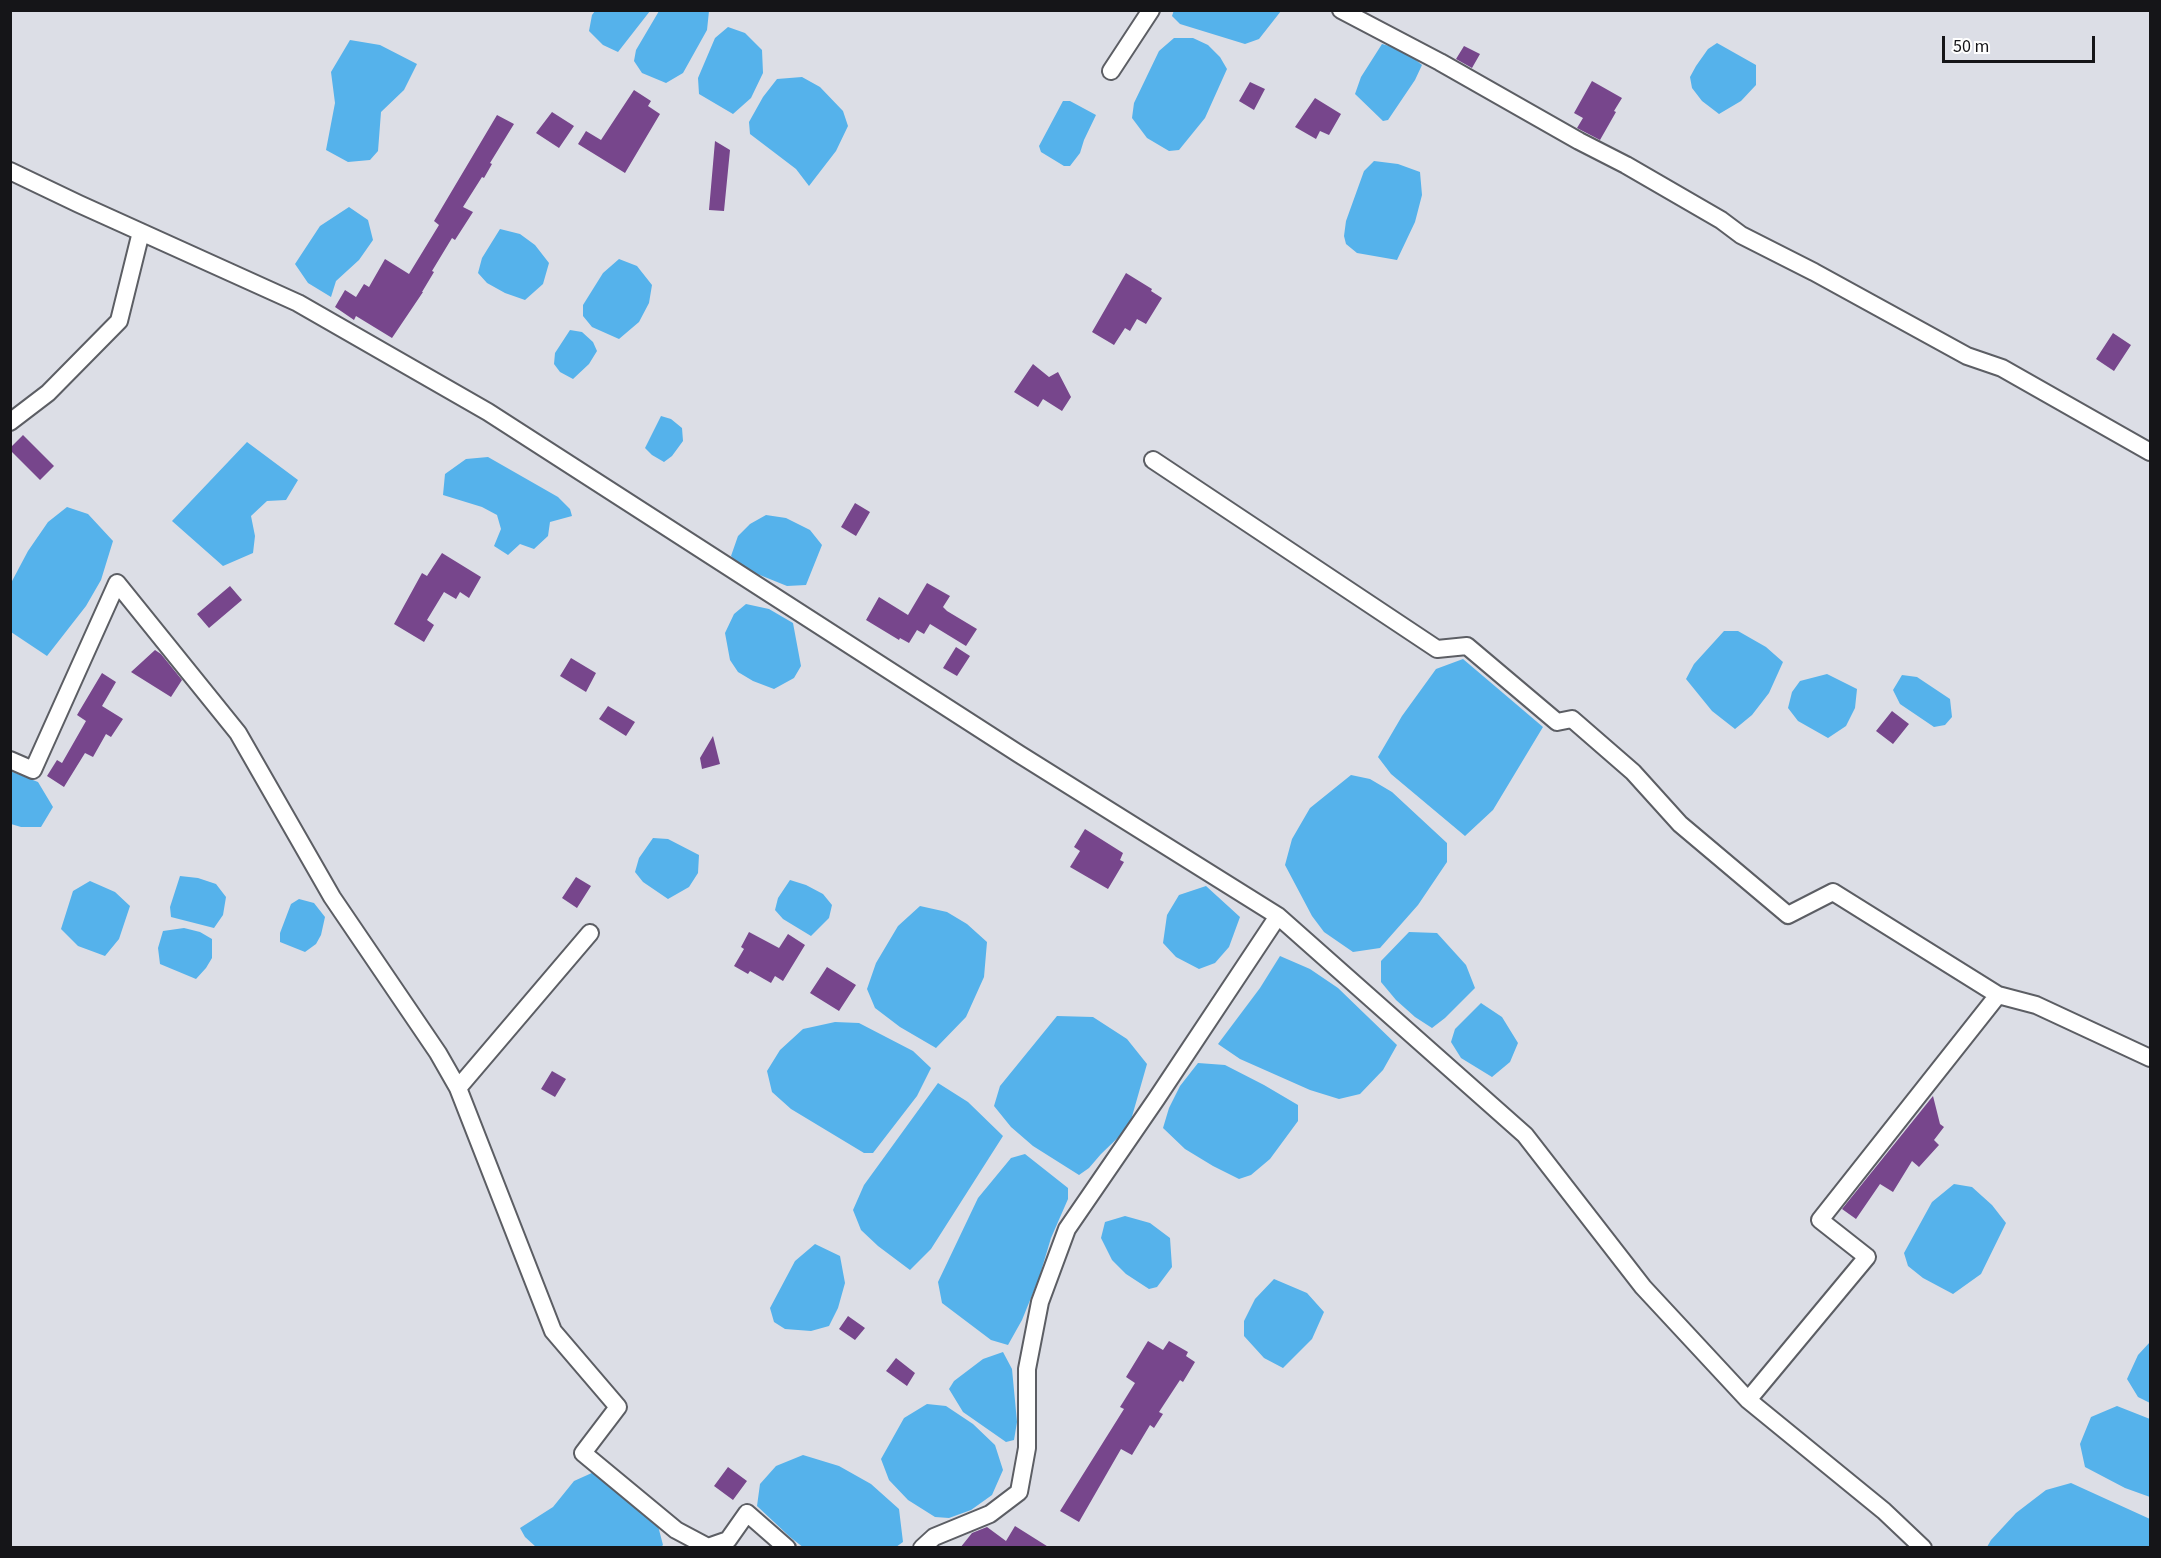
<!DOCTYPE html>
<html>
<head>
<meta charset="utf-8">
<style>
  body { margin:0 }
  #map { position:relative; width:2161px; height:1558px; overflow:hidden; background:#dcdee6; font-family:"Source Sans 3",sans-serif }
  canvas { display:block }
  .frame { position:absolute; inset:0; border:12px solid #151518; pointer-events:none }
  .scale { position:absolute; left:1942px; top:36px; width:153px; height:27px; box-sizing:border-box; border:3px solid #151518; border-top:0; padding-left:8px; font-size:18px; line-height:21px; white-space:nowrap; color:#151518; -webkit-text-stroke:4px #fff; paint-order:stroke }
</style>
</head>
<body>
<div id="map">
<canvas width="2161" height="1558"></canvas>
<div class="frame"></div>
<div class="scale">50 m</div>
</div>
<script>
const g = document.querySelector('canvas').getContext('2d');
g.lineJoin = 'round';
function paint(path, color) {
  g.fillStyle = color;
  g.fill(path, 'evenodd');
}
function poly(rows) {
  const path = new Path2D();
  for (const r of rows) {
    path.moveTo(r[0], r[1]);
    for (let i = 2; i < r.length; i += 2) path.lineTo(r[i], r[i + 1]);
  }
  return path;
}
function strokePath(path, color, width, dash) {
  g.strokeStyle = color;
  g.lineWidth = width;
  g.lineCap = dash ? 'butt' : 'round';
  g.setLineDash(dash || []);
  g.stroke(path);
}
paint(poly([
  [1174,10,1281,10,1281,11,1259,39,1245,44,1180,24,1172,16],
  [595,11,595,10,650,11,618,52,603,45,589,31,592,15],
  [659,11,709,11,707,30,683,73,666,83,642,73,634,61,636,50],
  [728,27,745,33,762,50,763,73,751,98,733,114,699,94,698,78,715,38],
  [1174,38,1193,38,1208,45,1220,57,1227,69,1205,118,1179,150,1169,151,1147,138,1132,118,1134,103,1159,51],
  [350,40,380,45,417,64,404,90,381,112,378,151,370,160,348,162,326,150,335,103,331,72],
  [1717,43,1756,65,1756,85,1741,101,1719,114,1702,101,1692,88,1690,77,1696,66,1708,49],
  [1382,44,1404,50,1422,65,1415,80,1388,120,1383,121,1355,94,1361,77],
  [802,77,820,87,843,111,848,126,836,151,809,186,796,169,750,134,749,122,763,97,777,79],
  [1063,101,1070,101,1096,115,1084,140,1080,153,1070,166,1064,166,1041,152,1039,146],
  [1374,161,1398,164,1420,172,1422,195,1415,222,1397,260,1357,253,1346,244,1344,236,1346,221,1364,171],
  [349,207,368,220,373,240,359,260,336,281,331,297,308,283,295,264,320,226],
  [500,229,520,234,535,245,549,263,543,284,525,300,505,293,487,283,478,273,482,258],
  [619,259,637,266,652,285,649,303,639,322,619,339,592,327,583,316,583,305,603,273],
  [570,330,582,332,593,342,597,351,589,364,573,379,560,372,554,364,555,353],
  [661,416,671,419,682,428,683,441,672,456,664,462,652,455,645,448],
  [247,442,298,480,286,500,267,501,251,516,255,536,253,553,223,566,172,521],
  [488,457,558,497,570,509,572,516,550,522,548,536,534,549,520,544,508,555,494,546,501,529,497,515,482,507,443,495,445,474,466,459],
  [67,507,88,514,113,541,101,580,86,606,47,656,11,632,11,583,28,551,48,522],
  [766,515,786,518,810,530,822,545,806,585,787,586,740,567,731,556,738,536,750,524],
  [746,604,769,609,793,623,801,666,794,678,774,689,753,681,738,672,730,660,725,633,734,614],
  [1724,631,1738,631,1766,647,1783,662,1769,693,1752,715,1735,729,1712,711,1686,679,1694,664],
  [1463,659,1543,727,1493,810,1465,836,1391,774,1378,757,1402,716,1436,669],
  [1827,674,1857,689,1855,708,1846,726,1828,738,1798,721,1788,708,1792,692,1800,681],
  [1902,675,1917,677,1950,699,1952,717,1945,725,1934,727,1900,704,1893,690],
  [10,771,38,782,53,807,41,827,21,827,11,824],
  [1351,775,1370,779,1392,792,1447,843,1447,862,1418,905,1380,948,1353,952,1324,932,1312,916,1285,865,1292,839,1310,808],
  [653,838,668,839,699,855,698,873,689,887,668,899,643,882,635,872,639,858],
  [180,876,198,878,216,884,226,897,223,915,214,928,171,917,170,907],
  [790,880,806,885,823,894,832,905,829,918,811,936,783,919,775,910,778,898],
  [90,881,115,892,130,906,119,939,105,956,78,946,61,929,73,891],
  [1206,886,1240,917,1229,947,1215,963,1199,969,1176,957,1163,943,1167,915,1179,895],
  [299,899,314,903,325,917,321,935,316,944,305,952,280,942,280,933,291,904],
  [920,906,947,912,967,924,987,942,984,977,966,1017,936,1048,900,1027,875,1008,867,989,876,963,898,926],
  [184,928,200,932,212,939,212,958,206,968,196,979,160,964,158,948,163,931],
  [1409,932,1437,933,1466,965,1475,988,1445,1018,1432,1028,1415,1017,1396,1000,1381,982,1381,961],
  [1280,956,1310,969,1338,988,1397,1045,1383,1070,1360,1094,1339,1099,1310,1090,1240,1059,1218,1044,1260,988],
  [1481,1003,1502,1017,1518,1043,1510,1062,1492,1077,1461,1058,1451,1042,1455,1029],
  [1057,1016,1093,1017,1127,1039,1147,1064,1129,1127,1101,1154,1089,1168,1079,1175,1033,1146,1011,1127,994,1106,1000,1086],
  [835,1022,859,1023,913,1051,931,1068,917,1096,873,1153,864,1153,791,1109,772,1092,767,1071,780,1050,803,1029],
  [1198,1063,1225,1065,1264,1085,1298,1105,1298,1121,1270,1159,1251,1175,1239,1179,1213,1166,1185,1149,1163,1128,1169,1108,1180,1086],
  [938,1083,968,1102,1003,1136,931,1249,910,1270,878,1246,861,1230,853,1210,864,1185],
  [1025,1154,1068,1188,1068,1199,1051,1238,1039,1278,1022,1320,1008,1345,991,1340,942,1303,938,1282,978,1198,1011,1158],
  [1954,1184,1972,1187,1992,1205,2006,1223,1981,1274,1953,1294,1923,1278,1908,1266,1904,1253,1932,1202],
  [1125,1216,1150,1223,1170,1238,1172,1267,1157,1287,1149,1289,1126,1274,1112,1260,1101,1238,1105,1222],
  [815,1244,840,1256,845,1283,838,1308,829,1326,811,1331,785,1329,774,1322,770,1308,795,1261],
  [1274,1279,1307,1293,1324,1312,1312,1339,1283,1368,1264,1358,1244,1336,1244,1321,1255,1299],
  [2150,1342,2150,1403,2138,1397,2127,1379,2138,1355],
  [1003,1352,1012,1369,1017,1422,1014,1440,1006,1442,963,1412,949,1389,954,1381,983,1359],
  [927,1404,946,1406,973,1424,995,1445,1003,1470,992,1495,971,1510,949,1518,935,1517,908,1500,889,1480,881,1459,904,1418],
  [2117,1406,2150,1419,2150,1497,2125,1488,2085,1467,2080,1444,2091,1417],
  [803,1455,839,1466,871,1484,899,1509,903,1542,896,1547,804,1548,790,1537,757,1506,760,1484,776,1466],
  [594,1472,657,1522,663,1545,660,1548,536,1547,525,1537,520,1528,553,1507,574,1481],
  [2071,1483,2150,1519,2150,1547,1987,1547,1991,1540,2016,1513,2046,1490]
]), '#55b2eb');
paint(poly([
  [1464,46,1480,54,1472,68,1456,59],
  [1592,81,1622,98,1614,111,1616,112,1600,140,1577,128,1583,118,1574,113],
  [1250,82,1265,89,1254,110,1239,101],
  [634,90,651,101,648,106,660,114,625,173,578,144,586,131,601,140],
  [1315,98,1341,114,1329,135,1320,131,1316,139,1295,127],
  [552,112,574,126,559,148,536,133],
  [497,115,514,124,490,163,492,164,484,178,482,177,463,207,473,212,455,240,452,238,432,271,434,272,422,292,423,292,392,338,356,316,354,320,335,307,345,290,356,297,364,284,369,287,385,259,409,274,439,225,434,221],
  [715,141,730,150,724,211,709,210],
  [1126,273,1152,289,1151,291,1162,298,1146,324,1137,319,1130,331,1125,328,1114,345,1092,332],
  [2113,333,2131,345,2114,371,2096,359],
  [1033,364,1049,377,1058,372,1071,397,1062,411,1043,399,1038,407,1014,392],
  [23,435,54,466,40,480,10,450,10,448],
  [855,503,870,512,856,536,841,527],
  [442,553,481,577,469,598,460,592,456,599,444,592,427,620,434,625,424,642,394,624,422,573,427,576],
  [927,583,950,596,943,607,947,611,977,629,966,646,930,624,924,634,917,630,909,643,900,638,899,640,866,620,879,597,908,615],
  [230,586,242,600,209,628,197,614],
  [956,647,970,656,957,676,943,668],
  [155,650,161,654,182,680,171,697,131,672],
  [571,658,596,673,586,692,560,676],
  [102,673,116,682,102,706,123,719,111,737,106,734,93,757,85,753,64,787,47,776,57,760,62,763,86,721,77,715],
  [608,706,635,722,626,736,599,719],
  [1892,711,1909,724,1893,744,1876,731],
  [713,736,720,764,702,769,700,758],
  [1085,829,1123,853,1120,860,1124,862,1108,889,1070,867,1080,851,1074,847],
  [576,877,591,886,577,908,562,898],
  [749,932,779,948,788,934,805,945,783,981,775,976,771,983,750,971,748,974,734,966,744,949,741,947],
  [827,967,856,985,839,1011,810,993],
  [552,1071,566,1079,555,1097,541,1089],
  [1933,1096,1940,1124,1944,1127,1934,1140,1939,1145,1919,1167,1912,1161,1893,1192,1880,1184,1856,1219,1842,1209],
  [848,1316,865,1328,855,1340,839,1329],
  [1148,1341,1163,1350,1169,1341,1188,1352,1186,1356,1195,1362,1183,1382,1180,1380,1159,1412,1163,1414,1154,1428,1150,1425,1132,1455,1121,1449,1079,1522,1060,1511,1124,1409,1120,1407,1135,1383,1126,1377],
  [896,1358,915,1373,907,1386,886,1371],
  [728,1467,747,1481,733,1500,714,1486],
  [1015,1526,1050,1548,960,1548,972,1533,987,1527,1006,1541]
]), '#77468c');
const minor = poly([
  [1341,10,1440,62,1579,141,1626,165,1721,220,1741,235,1814,272,1967,356,2002,368,2150,452],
  [1111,71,1151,10],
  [10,171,79,204,298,303,488,412,1019,754,1278,916,1525,1135,1643,1287,1748,1400,1884,1511,1923,1548],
  [10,422,48,393,119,321,141,232],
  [1153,460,1437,649,1467,646,1557,722,1572,719,1633,772,1680,824,1788,915,1833,892,1998,995],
  [10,760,33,770,117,583,238,733,332,897,438,1053,458,1088,590,933],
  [458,1088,553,1331,618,1407,583,1453,676,1530,708,1547,728,1540,747,1513,787,1548],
  [1748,1400,1867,1257,1820,1220,1998,995,2036,1005,2150,1058],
  [922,1548,934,1537,990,1514,1019,1492,1027,1448,1027,1369,1040,1302,1067,1229,1157,1098,1278,916]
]);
strokePath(minor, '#5c5e64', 20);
strokePath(minor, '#fff', 16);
</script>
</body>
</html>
